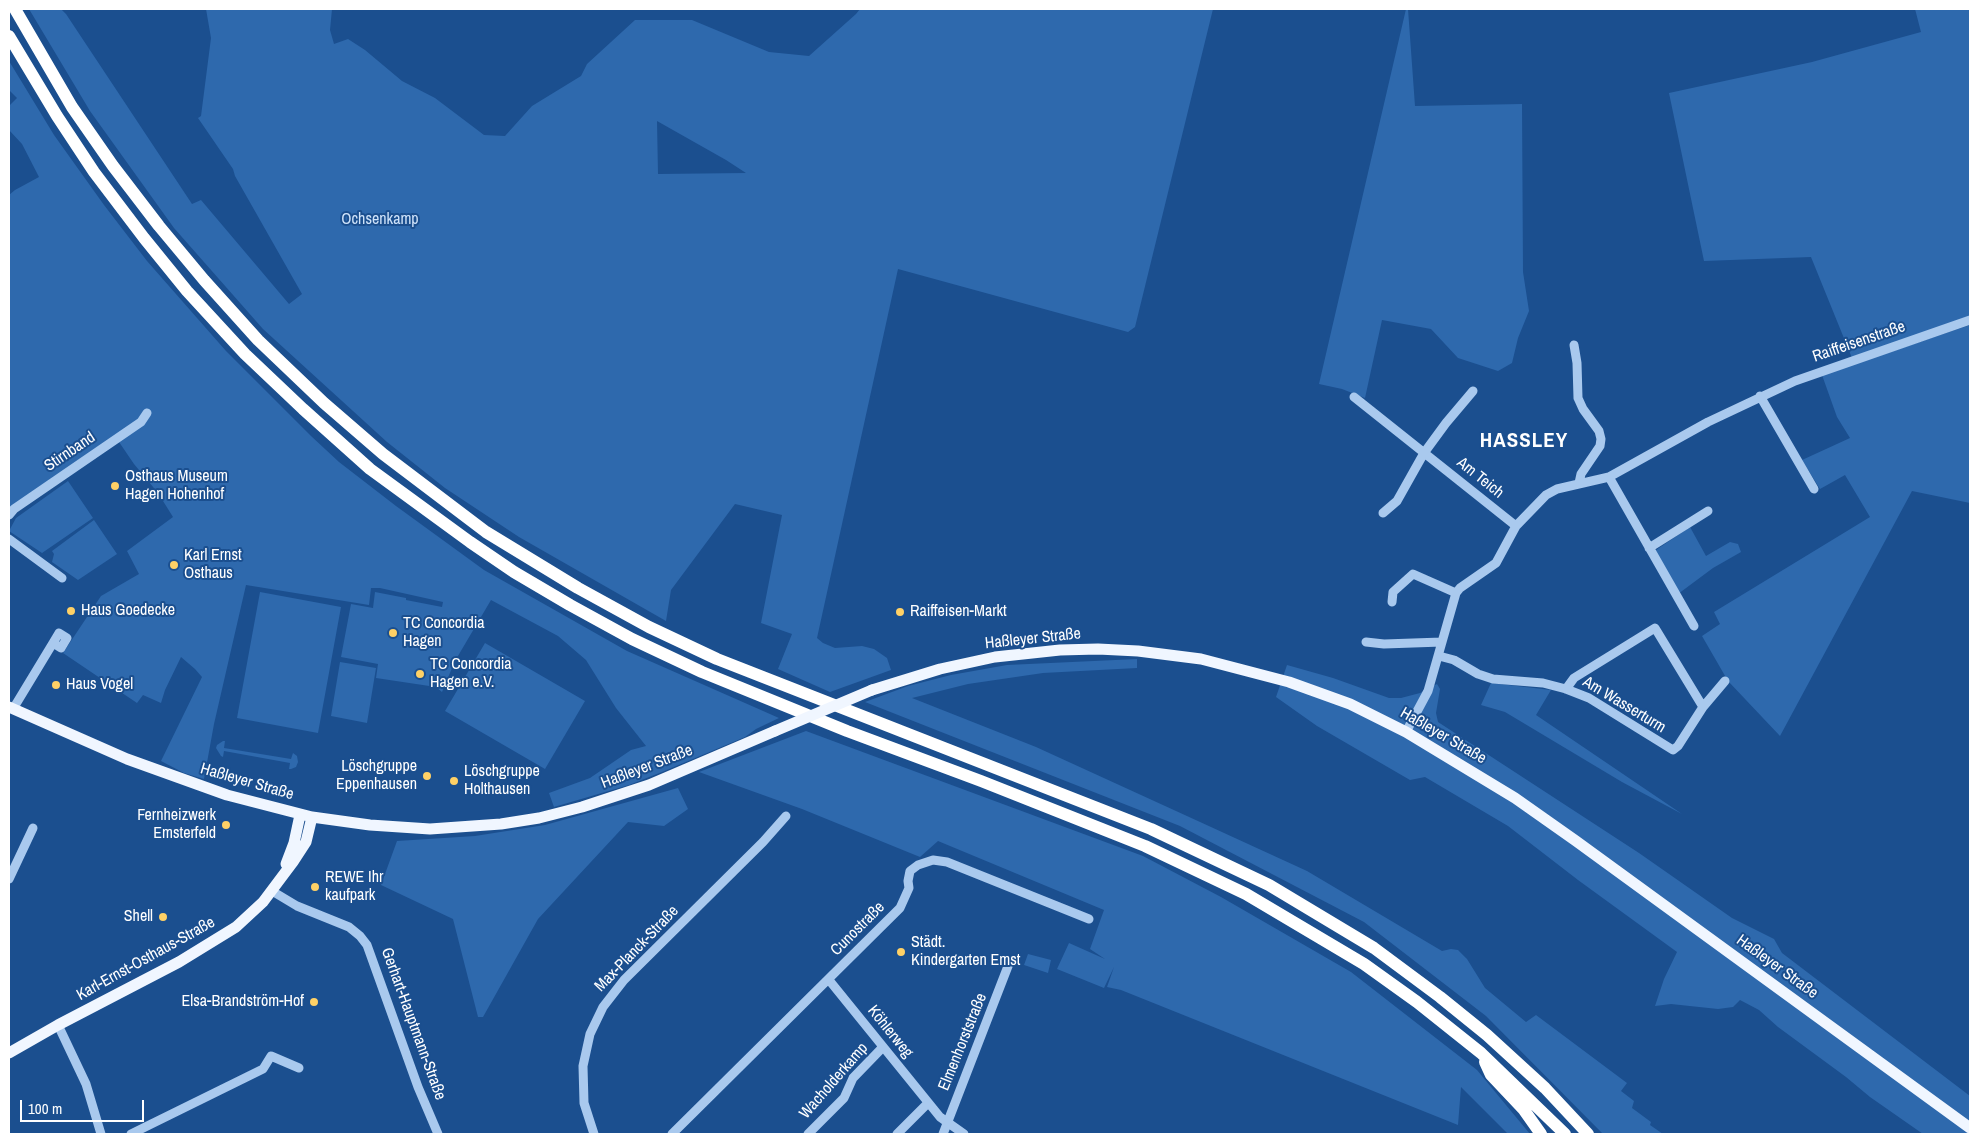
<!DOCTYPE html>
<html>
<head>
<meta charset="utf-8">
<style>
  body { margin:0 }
  #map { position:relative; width:1979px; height:1143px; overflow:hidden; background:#1b4f8f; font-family:"Archivo Narrow",sans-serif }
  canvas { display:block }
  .frame { position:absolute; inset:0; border:10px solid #fff; pointer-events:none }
  .scale { position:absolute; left:20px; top:1100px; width:124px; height:22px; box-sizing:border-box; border:2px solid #fff; border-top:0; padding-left:6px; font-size:15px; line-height:18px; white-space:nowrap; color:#fff; -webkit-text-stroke:4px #1b4f8f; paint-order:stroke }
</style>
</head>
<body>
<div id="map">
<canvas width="1979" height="1143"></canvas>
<div class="frame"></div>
<div class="scale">100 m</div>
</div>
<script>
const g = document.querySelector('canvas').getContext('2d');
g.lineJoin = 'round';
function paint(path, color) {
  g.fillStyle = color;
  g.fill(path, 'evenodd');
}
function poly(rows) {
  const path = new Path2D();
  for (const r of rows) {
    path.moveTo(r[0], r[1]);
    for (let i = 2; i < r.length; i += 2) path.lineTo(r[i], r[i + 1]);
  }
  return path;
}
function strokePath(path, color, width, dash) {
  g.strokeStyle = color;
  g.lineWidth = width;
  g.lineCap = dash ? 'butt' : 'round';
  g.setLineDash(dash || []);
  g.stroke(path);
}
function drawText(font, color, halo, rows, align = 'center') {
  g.font = font + ' "Archivo Narrow",sans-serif';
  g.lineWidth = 4;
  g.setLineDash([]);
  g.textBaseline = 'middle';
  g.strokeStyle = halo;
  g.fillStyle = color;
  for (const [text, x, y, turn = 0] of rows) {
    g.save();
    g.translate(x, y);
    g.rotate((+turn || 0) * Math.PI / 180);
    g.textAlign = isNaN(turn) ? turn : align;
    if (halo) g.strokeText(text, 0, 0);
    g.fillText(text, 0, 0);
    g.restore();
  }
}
paint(poly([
  [29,9,61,9,66,14,192,204,201,200,289,304,302,294,235,176,233,169,198,118,201,116,211,38,206,9,332,9,330,30,334,44,348,39,365,50,402,81,435,98,484,135,505,136,532,106,581,76,587,64,635,20,692,20,769,52,809,56,856,14,860,9,1213,9,1135,327,1128,332,898,269,817,638,823,643,835,648,862,646,874,649,887,658,891,670,830,692,778,669,792,634,761,623,782,515,735,504,671,590,666,621,519,537,445,488,387,442,263,329,174,228,90,111],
  [657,121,726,160,746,173,658,174],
  [1406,9,1408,9,1415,106,1522,104,1523,272,1529,311,1518,338,1512,363,1498,371,1458,358,1431,329,1382,320,1365,398,1342,389,1319,384],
  [1915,9,1970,9,1970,316,1852,358,1811,257,1704,261,1669,93,1812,62,1921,32],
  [9,61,54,135,104,205,147,261,226,351,311,436,339,462,396,506,484,570,627,651,779,718,756,729,745,737,662,772,629,785,554,807,549,793,590,778,631,750,646,746,616,708,586,660,558,636,491,600,455,661,442,692,436,687,376,678,378,664,341,657,351,604,373,608,375,592,406,598,406,600,442,607,443,602,380,588,371,588,369,605,246,585,214,724,204,779,184,773,161,761,202,677,195,669,181,657,165,690,161,703,143,695,137,703,63,653,101,596,139,574,127,551,173,517,158,493,134,464,119,442,9,513,9,195,15,190,39,177,22,144,9,130,9,106,17,98,9,90],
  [1970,325,1970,503,1912,491,1780,736,1728,681,1702,636,1720,624,1714,612,1870,517,1845,475,1820,489,1802,460,1850,438,1837,417,1822,375],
  [68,481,93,518,42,553,9,531,16,518],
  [94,520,117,554,78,580,52,562,54,554,52,551],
  [1690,527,1706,556,1730,542,1738,544,1741,552,1713,568,1678,594,1656,554,1656,550],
  [260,592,341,607,318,733,237,718],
  [485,643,585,701,545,769,445,711],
  [1137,659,1137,668,1043,673,968,684,912,698,1036,747,1211,827,1307,871,1442,951,1451,949,1458,950,1467,959,1485,988,1526,1022,1536,1015,1627,1083,1621,1091,1634,1101,1632,1108,1651,1122,1650,1125,1663,1134,1603,1134,1486,1016,1364,922,1180,826,865,702,908,686,951,675,1007,665],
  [340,662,376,668,367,723,331,716],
  [1287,665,1333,678,1389,698,1401,698,1420,693,1437,684,1440,689,1436,713,1438,722,1639,853,1732,918,1774,939,1782,953,1970,1096,1970,1134,1923,1134,1870,1097,1846,1077,1778,1027,1759,1010,1740,1000,1733,1007,1718,1009,1671,1004,1655,1006,1664,979,1677,952,1578,880,1508,826,1425,777,1410,780,1317,726,1276,697],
  [1491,683,1551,690,1536,715,1682,814,1622,782,1505,712,1481,705],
  [806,731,1143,856,1221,897,1351,972,1477,1070,1530,1134,1508,1134,1461,1087,1458,1125,1121,990,1107,987,1114,967,1104,988,1057,969,1069,943,1105,959,1090,949,1104,910,938,841,920,857,802,809,699,772],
  [223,741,225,741,224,748,291,759,293,753,297,756,298,762,296,767,291,769,289,769,290,763,224,751,223,757,221,756,216,748,217,745],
  [678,788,688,809,664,826,628,822,538,919,483,1017,478,1017,453,919,381,885,397,841,475,836,545,825],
  [1028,954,1051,960,1048,973,1024,965]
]), '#2e69ad');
strokePath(poly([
  [1574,345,1577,363,1578,398,1583,409,1599,431,1601,439,1600,446,1581,474,1579,483],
  [1760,396,1814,489],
  [1354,397,1516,526],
  [1609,477,1694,626],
  [1383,513,1397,501,1424,453,1446,423,1473,391],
  [9,515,14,509,141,422,147,413],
  [9,539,62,578],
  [1649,548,1708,511],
  [1392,602,1393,592,1413,574,1456,593],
  [1366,642,1384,644,1442,642],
  [1439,656,1454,660,1478,674,1493,679,1543,683,1566,689,1589,698,1673,750,1678,746,1703,707,1655,628,1574,678,1566,689],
  [1703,707,1725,681],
  [13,709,53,643,61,648,67,638,59,633,53,643],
  [1406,732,1428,691,1456,593,1460,588,1496,563,1516,526,1546,495,1557,489,1609,477,1708,422,1795,381,1970,320],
  [9,879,33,828],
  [272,891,297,906,349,927,360,936,367,945,418,1087,438,1134],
  [829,980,940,1117,964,1134],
  [58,1025,86,1084,101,1134],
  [131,1134,263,1069,271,1056,299,1068],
  [594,1134,584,1103,583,1066,590,1034,603,1007,624,980,763,842,786,816],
  [672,1134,900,908,909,888,908,881,910,871,918,865,933,860,947,862,1089,919],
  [808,1134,844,1098,853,1078,883,1047],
  [897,1134,928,1103],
  [943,1134,1010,961]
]), '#a9c9ee', 9);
strokePath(poly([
  [872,690,940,669,995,657,1060,650,1098,649,1138,651,1201,659,1289,682,1350,704,1406,732,1515,798,1576,841,1970,1128],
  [9,707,127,759,227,795,312,817,370,825,430,829,501,824,539,818,582,807,649,785,775,731],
  [286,864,294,843,300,815],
  [9,1053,58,1025,179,962,236,927,263,902,293,862,306,842,312,817]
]), '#f0f6ff', 11);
strokePath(poly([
  [15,9,72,107,113,166,159,226,204,280,258,340,324,403,383,454,486,532,578,588,649,627,717,659,1151,829,1269,885,1374,948,1440,997,1487,1035,1545,1088,1588,1134],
  [9,36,57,116,94,172,144,238,187,291,245,354,303,409,370,469,470,542,514,572,570,605,632,639,702,672,847,731,981,781,1145,846,1246,894,1364,964,1417,1002,1481,1053,1565,1134],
  [1485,1062,1491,1075,1524,1110,1541,1134]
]), '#fff', 12);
strokePath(poly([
  [775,731,872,690]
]), '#f0f6ff', 11);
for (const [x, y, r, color] of [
  [115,486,5,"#ffd166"],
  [174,565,5,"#ffd166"],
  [71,611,5,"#ffd166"],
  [900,612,5,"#ffd166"],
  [393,633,5,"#ffd166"],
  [420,674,5,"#ffd166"],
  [56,685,5,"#ffd166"],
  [427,776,5,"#ffd166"],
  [454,781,5,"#ffd166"],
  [226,825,5,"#ffd166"],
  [315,887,5,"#ffd166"],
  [163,917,5,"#ffd166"],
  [901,952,5,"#ffd166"],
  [314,1002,5,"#ffd166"]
]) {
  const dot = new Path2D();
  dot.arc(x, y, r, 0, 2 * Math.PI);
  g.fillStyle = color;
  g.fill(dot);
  strokePath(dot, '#1b4f8f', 2);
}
drawText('16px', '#cfe3fa', '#1b4f8f', [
  ["Ochsenkamp",380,220]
]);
drawText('16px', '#fff', '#1b4f8f', [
  ["Raiffeisenstraße",1859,342,-19],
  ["Stirnband",70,452,-34],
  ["Am Teich",1480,478,39],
  ["Haßleyer Straße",1033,639,-6],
  ["Am Wasserturm",1624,705,31],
  ["Haßleyer Straße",1443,736,30],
  ["Haßleyer Straße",647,767,-21],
  ["Haßleyer Straße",247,782,16],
  ["Cunostraße",858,929,-45],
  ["Max-Planck-Straße",637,949,-46],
  ["Karl-Ernst-Osthaus-Straße",146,959,-29],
  ["Haßleyer Straße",1777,967,36],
  ["Gerhart-Hauptmann-Straße",413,1024,70],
  ["Köhlerweg",890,1032,51],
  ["Elmenhorststraße",963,1042,-68],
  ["Wacholderkamp",834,1081,-49]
]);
drawText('16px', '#fff', '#1b4f8f', [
  ["Osthaus Museum",125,477],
  ["Hagen Hohenhof",125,495],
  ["Karl Ernst",184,556],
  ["Osthaus",184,574],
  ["Haus Goedecke",81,611],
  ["Raiffeisen-Markt",910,612],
  ["TC Concordia",403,624],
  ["Hagen",403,642],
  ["TC Concordia",430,665],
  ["Hagen e.V.",430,683],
  ["Haus Vogel",66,685],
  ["Löschgruppe",417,767,"right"],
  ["Eppenhausen",417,785,"right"],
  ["Löschgruppe",464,772],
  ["Holthausen",464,790],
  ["Fernheizwerk",216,816,"right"],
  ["Emsterfeld",216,834,"right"],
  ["REWE Ihr",325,878],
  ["kaufpark",325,896],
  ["Shell",153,917,"right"],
  ["Städt.",911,943],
  ["Kindergarten Emst",911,961],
  ["Elsa-Brandström-Hof",304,1002,"right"]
], 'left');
g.letterSpacing = '1px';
drawText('bold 21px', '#fff', '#1b4f8f', [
  ["HASSLEY",1524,441]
]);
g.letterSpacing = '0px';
</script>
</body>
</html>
